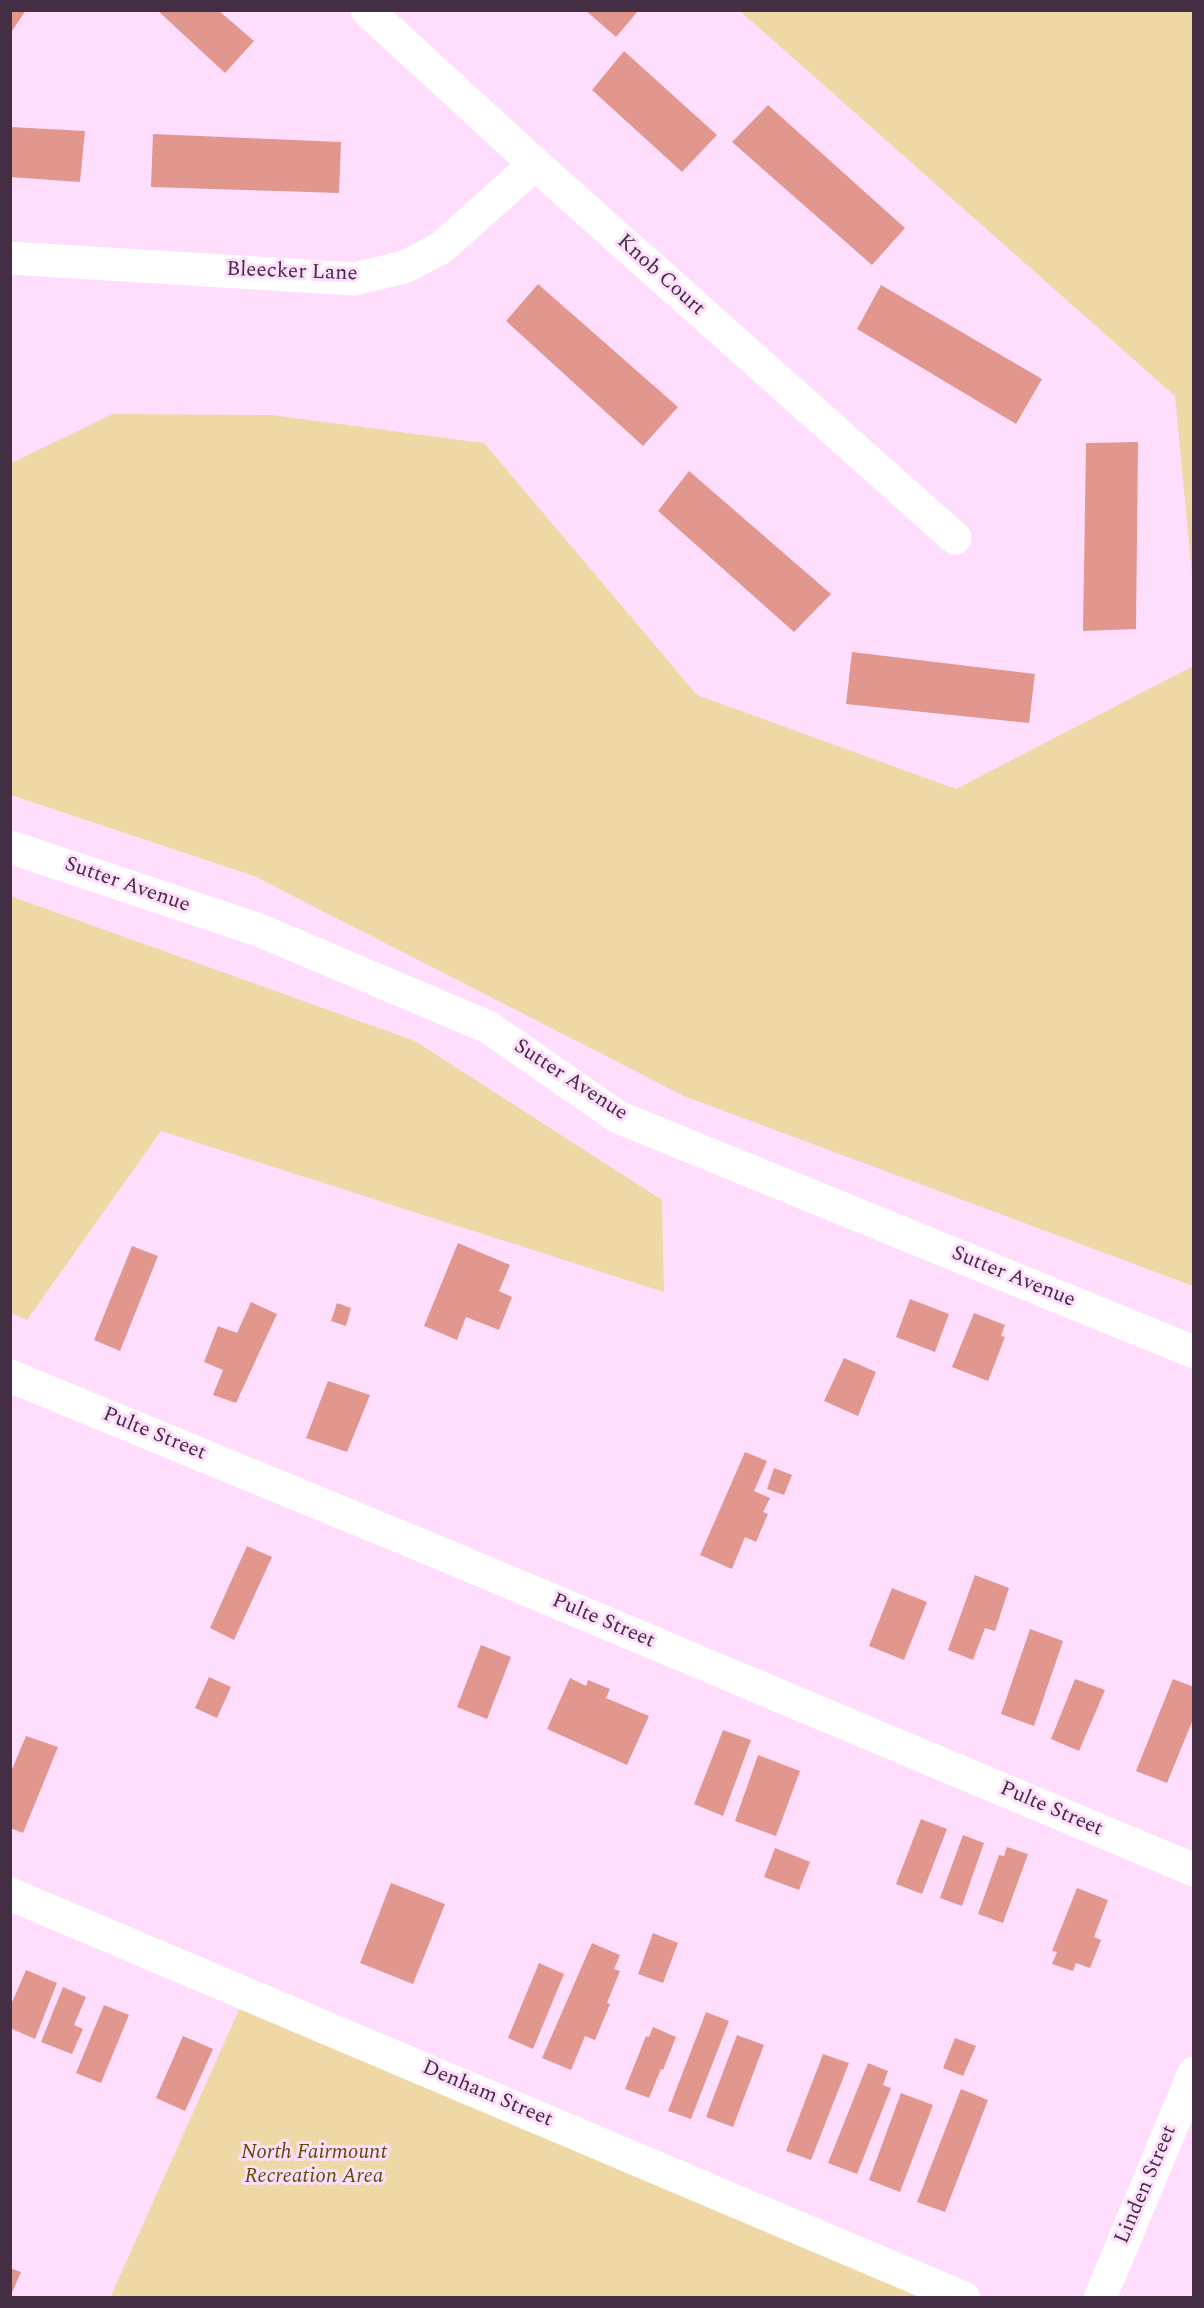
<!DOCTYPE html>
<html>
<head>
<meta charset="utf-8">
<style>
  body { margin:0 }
  #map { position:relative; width:1204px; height:2308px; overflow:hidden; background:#ffdefd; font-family:Spectral,serif }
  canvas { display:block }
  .frame { position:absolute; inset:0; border:12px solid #432e43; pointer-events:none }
</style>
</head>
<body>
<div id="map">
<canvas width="1204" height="2308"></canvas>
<div class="frame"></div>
</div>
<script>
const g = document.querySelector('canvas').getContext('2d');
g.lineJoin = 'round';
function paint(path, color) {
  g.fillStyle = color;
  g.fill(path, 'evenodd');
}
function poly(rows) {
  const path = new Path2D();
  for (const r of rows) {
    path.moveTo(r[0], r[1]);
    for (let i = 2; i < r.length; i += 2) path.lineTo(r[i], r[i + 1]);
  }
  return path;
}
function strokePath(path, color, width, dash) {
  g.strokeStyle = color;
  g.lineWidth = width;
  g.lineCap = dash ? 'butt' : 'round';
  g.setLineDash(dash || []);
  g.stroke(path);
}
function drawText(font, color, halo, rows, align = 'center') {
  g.font = font + ' Spectral,serif';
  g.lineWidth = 6;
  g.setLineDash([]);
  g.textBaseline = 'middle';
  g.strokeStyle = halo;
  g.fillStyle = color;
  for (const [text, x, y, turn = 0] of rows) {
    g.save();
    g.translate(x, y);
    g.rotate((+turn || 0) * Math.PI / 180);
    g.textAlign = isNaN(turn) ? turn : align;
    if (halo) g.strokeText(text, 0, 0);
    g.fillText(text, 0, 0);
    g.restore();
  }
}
paint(poly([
  [740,11,1193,11,1193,585,1175,396],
  [113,414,271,415,484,443,697,695,956,789,1193,666,1193,1286,684,1096,254,876,11,795,11,463],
  [10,896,415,1041,662,1200,664,1292,161,1131,27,1320,11,1313],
  [247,1992,964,2298,110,2298]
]), '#eed8a6');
paint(poly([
  [10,10,26,10,10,34],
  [157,10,218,10,254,41,225,73],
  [585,10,639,10,616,37],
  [624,51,717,135,682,172,592,90],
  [768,105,905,228,872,265,732,142],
  [10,127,85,131,80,182,10,177],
  [153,134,341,142,339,193,151,187],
  [538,284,678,407,643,446,506,321],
  [881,285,1042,379,1016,424,857,329],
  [1138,442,1136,629,1083,631,1086,443],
  [689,471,831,594,794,632,658,511],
  [852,652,1035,674,1029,723,846,704],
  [458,1243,510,1265,499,1291,512,1297,499,1330,466,1317,457,1340,424,1326],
  [132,1246,158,1256,120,1351,94,1340],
  [910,1299,949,1314,935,1352,896,1337],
  [251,1302,277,1314,236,1403,213,1395,223,1370,204,1362,218,1326,237,1333],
  [337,1303,351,1308,346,1326,331,1321],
  [974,1313,1005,1325,1001,1336,1005,1337,988,1381,952,1367],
  [844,1358,876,1372,858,1416,824,1401],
  [328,1381,370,1395,347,1452,306,1438],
  [745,1452,767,1461,754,1491,770,1498,763,1512,768,1514,756,1542,745,1537,732,1569,700,1555],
  [774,1468,792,1475,784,1495,767,1489],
  [247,1546,272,1557,234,1640,210,1628],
  [975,1575,1009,1588,995,1631,985,1628,973,1660,948,1650],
  [892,1588,927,1602,904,1660,869,1646],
  [1030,1629,1063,1641,1034,1726,1001,1714],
  [481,1645,511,1657,487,1719,457,1707],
  [209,1677,231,1687,217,1718,195,1708],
  [570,1678,586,1686,588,1680,610,1689,606,1698,649,1716,627,1765,547,1729],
  [1075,1679,1105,1690,1079,1751,1051,1739],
  [1173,1679,1194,1687,1194,1717,1167,1783,1136,1771],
  [723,1730,751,1740,723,1816,694,1804],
  [26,1736,58,1747,23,1833,10,1828,10,1774],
  [758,1755,800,1771,776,1836,735,1821],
  [921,1819,947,1829,922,1894,896,1884],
  [963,1835,984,1843,962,1906,940,1898],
  [1007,1847,1028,1854,1003,1923,978,1914,999,1855,1004,1856],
  [775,1848,810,1862,799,1890,764,1877],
  [391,1883,445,1904,413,1984,360,1963],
  [1077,1888,1108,1900,1094,1937,1101,1940,1090,1968,1076,1963,1073,1971,1052,1964,1057,1952,1052,1951],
  [653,1933,678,1943,663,1983,638,1974],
  [592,1943,620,1955,614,1969,620,1971,607,2003,610,2004,595,2040,585,2036,571,2070,542,2058],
  [539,1963,564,1974,533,2049,508,2038],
  [26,1970,57,1983,35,2039,10,2028,10,2007],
  [63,1987,86,1997,74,2025,83,2029,72,2054,41,2042],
  [104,2005,129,2015,101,2083,76,2073],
  [706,2012,729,2021,691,2119,668,2111],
  [653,2027,676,2037,663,2070,661,2069,649,2098,625,2089,646,2036,649,2037],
  [737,2035,764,2045,733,2127,706,2117],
  [183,2036,213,2049,185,2111,156,2098],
  [955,2038,976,2046,963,2076,943,2068],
  [823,2054,849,2063,811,2160,786,2151],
  [868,2063,888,2071,883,2085,891,2088,857,2174,828,2163],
  [961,2089,988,2100,945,2212,917,2202],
  [901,2093,933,2105,900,2192,869,2180],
  [10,2268,21,2272,10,2297]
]), '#e1978e');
strokePath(poly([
  [367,10,535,164,955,538],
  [10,258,354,279,405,267,441,248,535,164],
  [10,847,259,930,488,1027,618,1117,1194,1352],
  [10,1376,435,1551,1194,1870],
  [10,1894,964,2298],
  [1100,2298,1194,2073]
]), '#fff', 33);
drawText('21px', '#432e43', '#ffdefd', [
  ["Bleecker Lane",292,273,2],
  ["Knob Court",660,276,42],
  ["Sutter Avenue",127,886,19],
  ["Sutter Avenue",570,1081,33],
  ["Sutter Avenue",1013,1278,22],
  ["Pulte Street",154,1435,22],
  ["Pulte Street",603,1622,23],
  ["Pulte Street",1051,1810,23],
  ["Denham Street",487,2095,23],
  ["Linden Street",1147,2185,-67]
]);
drawText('italic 21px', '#634b02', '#ffdefd', [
  ["North Fairmount",314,2154],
  ["Recreation Area",314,2178]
]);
</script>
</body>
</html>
